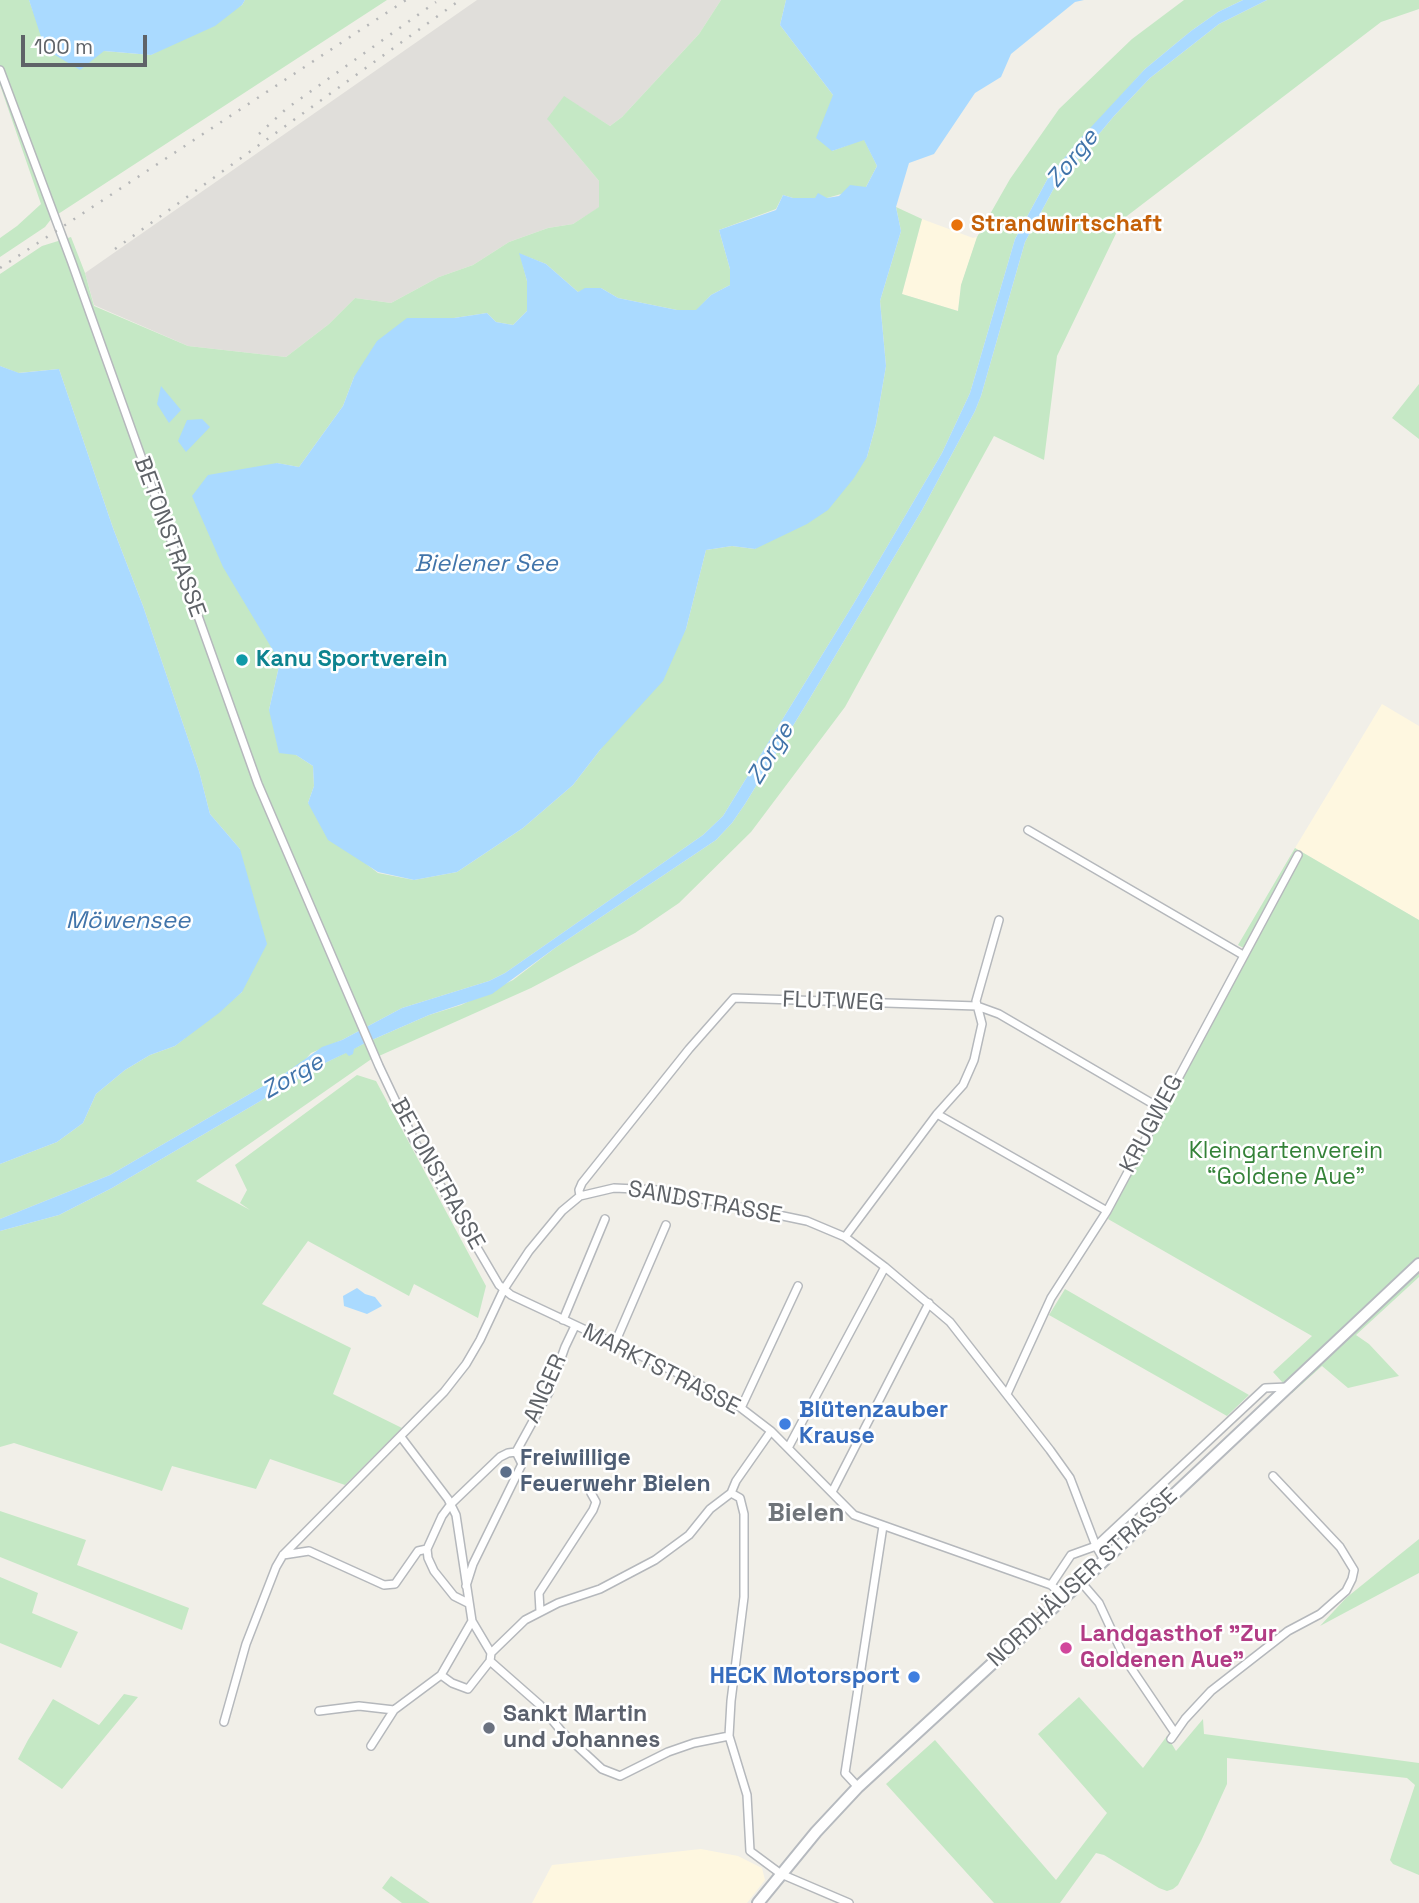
<!DOCTYPE html>
<html>
<head>
<meta charset="utf-8">
<style>
  body { margin:0 }
  #map { position:relative; width:1419px; height:1903px; overflow:hidden; background:#f1efe8; font-family:"Space Grotesk",sans-serif }
  canvas { display:block }
  .scale { position:absolute; left:21px; top:35px; width:126px; height:32px; box-sizing:border-box; border:4px solid #5f6368; border-top:0; padding-left:9px; font-size:21px; line-height:24px; white-space:nowrap; color:#5f6368; -webkit-text-stroke:5px #fff; paint-order:stroke }
</style>
</head>
<body>
<div id="map">
<canvas width="1419" height="1903"></canvas>
<div class="scale">100 m</div>
</div>
<script>
const g = document.querySelector('canvas').getContext('2d');
g.lineJoin = 'round';
function paint(path, color) {
  g.fillStyle = color;
  g.fill(path, 'evenodd');
}
function poly(rows) {
  const path = new Path2D();
  for (const r of rows) {
    path.moveTo(r[0], r[1]);
    for (let i = 2; i < r.length; i += 2) path.lineTo(r[i], r[i + 1]);
  }
  return path;
}
function strokePath(path, color, width, dash) {
  g.strokeStyle = color;
  g.lineWidth = width;
  g.lineCap = dash ? 'butt' : 'round';
  g.setLineDash(dash || []);
  g.stroke(path);
}
function drawText(font, color, halo, rows, align = 'center') {
  g.font = font + ' "Space Grotesk",sans-serif';
  g.lineWidth = 5;
  g.setLineDash([]);
  g.textBaseline = 'middle';
  g.strokeStyle = halo;
  g.fillStyle = color;
  for (const [text, x, y, turn = 0] of rows) {
    g.save();
    g.translate(x, y);
    g.rotate((+turn || 0) * Math.PI / 180);
    g.textAlign = isNaN(turn) ? turn : align;
    if (halo) g.strokeText(text, 0, 0);
    g.fillText(text, 0, 0);
    g.restore();
  }
}
paint(poly([
  [922,219,973,238,977,237,961,285,958,311,902,294],
  [1382,704,1419,726,1419,920,1295,848],
  [701,1849,738,1856,762,1868,765,1880,747,1903,532,1903,552,1865]
]), '#fef7e0');
paint(poly([
  [477,0,721,0,699,34,622,117,610,126,564,97,548,120,599,181,600,207,573,224,548,228,509,242,473,265,439,277,391,303,355,298,329,324,286,357,188,346,94,305,85,273]
]), '#e0deda');
paint(poly([
  [0,0,29,0,33,11,104,51,151,55,242,5,245,0,387,0,52,218,45,227,0,257,0,238,17,226,41,204,0,85],
  [721,0,786,0,780,25,833,95,832,151,864,139,877,166,866,187,827,198,793,198,783,195,776,209,719,230,730,269,730,285,711,295,697,310,677,310,618,298,601,288,578,292,546,264,520,254,527,281,527,311,513,325,496,322,487,313,454,318,354,377,343,406,299,467,276,463,280,662,269,710,296,755,313,766,314,786,308,803,360,859,378,873,414,880,457,872,523,828,573,785,600,750,686,629,706,550,732,546,755,549,867,457,876,424,886,366,880,301,901,231,896,207,922,219,902,294,958,311,961,285,977,237,1010,179,1059,109,1132,39,1184,0,1243,0,1218,12,1191,31,1145,69,1048,178,1015,239,970,393,942,453,854,603,723,816,703,835,505,973,489,981,402,1008,342,1040,311,1053,304,1061,284,1074,110,1175,0,1219,0,1164,57,1142,83,1123,96,1094,125,1070,150,1055,175,1046,242,992,240,849,210,814,199,771,143,606,113,528,59,369,18,373,0,366,0,274,42,246,71,237,85,273,94,306,188,346,286,357,329,324,355,298,391,303,439,277,473,265,509,242,548,228,573,224,599,207,599,181,547,119,564,96,610,126,622,117,699,34],
  [1267,0,1419,0,1419,9,1381,22,1123,219,1057,356,1044,460,994,436,845,707,751,832,679,903,635,933,531,988,370,1060,196,1181,250,1210,240,1203,247,1190,235,1165,357,1075,376,1081,486,1286,478,1318,414,1284,409,1296,308,1241,262,1304,351,1348,333,1394,402,1428,345,1485,270,1459,256,1489,172,1466,162,1491,14,1443,0,1447,0,1231,59,1215,112,1188,327,1062,365,1043,429,1015,461,1005,513,980,555,948,716,840,732,823,745,804,810,698,922,510,975,411,981,396,1025,242,1054,188,1114,116,1150,78,1219,24],
  [1419,384,1419,439,1392,418],
  [1295,848,1419,920,1419,1277,1356,1335,1369,1344,1399,1376,1348,1388,1322,1366,1292,1393,1273,1372,1312,1336,1108,1219,1249,951,1238,945],
  [1065,1289,1249,1395,1227,1416,1049,1315],
  [0,1511,86,1540,77,1565,189,1608,182,1630,0,1557],
  [1419,1539,1419,1573,1320,1626,1346,1598],
  [0,1577,38,1593,32,1613,78,1632,61,1668,0,1643],
  [124,1694,138,1697,62,1789,18,1759,28,1740,53,1699,99,1725],
  [1079,1697,1143,1768,1167,1736,1176,1751,1203,1719,1204,1734,1419,1763,1419,1875,1393,1864,1390,1860,1415,1785,1407,1778,1227,1758,1227,1784,1201,1841,1178,1885,1173,1889,1167,1891,1159,1888,1104,1855,1096,1853,1060,1903,994,1903,886,1784,935,1740,1056,1880,1107,1813,1038,1734],
  [391,1876,430,1903,402,1903,382,1888]
]), '#c5e8c5');
paint(poly([
  [29,0,245,0,242,5,215,26,151,55,104,51,80,70,45,49],
  [786,0,1084,0,1075,2,1011,54,1001,77,975,93,934,154,909,163,896,207,901,231,880,301,886,366,876,424,867,457,854,478,828,510,807,524,755,549,732,546,706,550,686,629,663,681,600,750,573,785,523,828,457,872,414,880,378,872,328,840,308,803,314,786,313,766,296,755,279,753,269,710,280,662,223,567,192,496,208,475,277,463,299,467,343,406,354,377,377,341,407,318,454,318,487,313,496,322,513,325,527,311,527,281,519,253,546,264,578,292,585,288,601,288,618,298,677,310,696,310,711,295,730,285,730,269,719,230,776,210,783,195,793,198,815,198,818,193,827,198,839,196,850,185,866,187,877,166,864,140,832,151,816,138,833,95,780,25],
  [1243,0,1267,0,1219,24,1150,78,1114,116,1054,188,1025,242,981,396,975,411,922,510,810,698,745,804,732,823,716,840,555,948,492,994,429,1015,365,1043,354,1049,353,1054,349,1056,346,1053,327,1062,112,1188,59,1215,0,1231,0,1219,110,1175,284,1074,322,1047,342,1040,402,1008,489,981,505,973,703,835,723,816,854,603,942,453,970,393,1015,239,1048,178,1079,140,1145,69,1191,31,1218,12],
  [0,366,19,373,59,369,113,528,143,606,199,771,210,814,240,849,267,944,242,992,219,1013,175,1046,150,1055,125,1070,96,1094,83,1123,57,1142,0,1164],
  [161,386,181,410,169,423,157,404],
  [202,419,210,427,186,452,178,441,187,420],
  [357,1288,365,1294,375,1297,382,1306,367,1314,344,1306,343,1296]
]), '#aadaff');
const minor = poly([
  [0,70,72,263,258,784,379,1066,415,1142,499,1285,511,1295,688,1378,741,1408,771,1431,854,1515,1051,1585,1065,1597],
  [1028,830,1243,955],
  [937,1114,1107,1211],
  [580,1196,579,1190,582,1183,689,1049,734,998,977,1006,999,1014,1160,1108],
  [845,1237,937,1114,963,1085,974,1060,982,1024,976,1001,999,920],
  [563,1320,605,1219],
  [615,1343,666,1225],
  [1007,1394,1051,1298,1107,1211,1298,855],
  [741,1408,798,1286],
  [401,1437,448,1499,456,1515,472,1621,491,1653],
  [788,1448,885,1267],
  [832,1492,929,1303],
  [731,1493,740,1498,744,1514,744,1597,731,1701,729,1736,747,1795,750,1851,781,1874,849,1903],
  [731,1493,736,1481,771,1431],
  [283,1555,309,1551,384,1585,395,1584,418,1551,427,1549],
  [1081,1582,1099,1603,1125,1659,1175,1733],
  [1051,1585,1071,1555,1096,1546,1265,1388,1288,1387],
  [466,1586,473,1564,522,1464,516,1452,549,1392,565,1347,575,1326],
  [468,1603,454,1596,434,1571,428,1558,427,1549,442,1516,451,1504,500,1457,508,1453,516,1452],
  [540,1611,539,1593,593,1510,596,1502,591,1493],
  [490,1661,540,1705,562,1732,602,1769,620,1776,668,1752,694,1743,729,1736],
  [441,1675,452,1683,468,1689,490,1661,491,1653,525,1620,558,1603,600,1589,655,1560,689,1535,710,1509,731,1493],
  [319,1711,359,1706,394,1710],
  [224,1722,246,1644,276,1567,283,1555,444,1392,466,1364,480,1340,504,1289,529,1251,562,1211,580,1196,614,1188,658,1190,807,1221,845,1237,885,1267,950,1322,1050,1450,1070,1478,1096,1546,1104,1560],
  [1171,1739,1185,1719,1211,1691,1288,1631,1320,1614,1346,1591,1352,1579,1354,1570,1340,1547,1273,1476],
  [371,1746,394,1710,441,1675,472,1621],
  [858,1787,845,1773,883,1526]
]);
const secondary = poly([
  [758,1903,816,1832,858,1787,1081,1582,1419,1264]
]);
strokePath(minor, '#b5b8bc', 10);
strokePath(secondary, '#b6babf', 14);
strokePath(minor, '#fff', 7);
strokePath(secondary, '#fff', 10);
strokePath(poly([
  [259,134,286,109,436,2],
  [115,249,460,0],
  [0,268,406,0]
]), '#b6b7b8', 2.5, [2, 9]);
for (const [x, y, r, color] of [
  [957,225,7,"#e8710a"],
  [242,660,7,"#0f9aa8"],
  [785,1424,7,"#3f7fe0"],
  [506,1472,7,"#5c6f8a"],
  [1066,1648,7,"#d1479c"],
  [914,1677,7,"#3f7fe0"],
  [489,1728,7,"#6b7280"]
]) {
  const dot = new Path2D();
  dot.arc(x, y, r, 0, 2 * Math.PI);
  g.fillStyle = color;
  g.fill(dot);
  strokePath(dot, '#fff', 2.5);
}
drawText('bold 23px', '#c56008', '#fff', [
  ["Strandwirtschaft",971,225]
], 'left');
drawText('23px', '#5f6368', '#fff', [
  ["BETONSTRASSE",169,537,70],
  ["FLUTWEG",833,1002,2],
  ["KRUGWEG",1152,1124,-62],
  ["BETONSTRASSE",437,1174,61],
  ["SANDSTRASSE",705,1203,10],
  ["MARKTSTRASSE",661,1370,27],
  ["ANGER",546,1389,-66],
  ["NORDHÄUSER STRASSE",1083,1578,-43]
]);
drawText('bold 23px', '#0d838f', '#fff', [
  ["Kanu Sportverein",256,660]
], 'left');
drawText('23px', '#348238', '#fff', [
  ["Kleingartenverein",1286,1152],
  ["“Goldene Aue”",1286,1178]
]);
drawText('bold 23px', '#366cbe', '#fff', [
  ["Blütenzauber",799,1411],
  ["Krause",799,1437],
  ["HECK Motorsport",900,1677,"right"]
], 'left');
drawText('bold 23px', '#4e5e75', '#fff', [
  ["Freiwillige",520,1459],
  ["Feuerwehr Bielen",520,1485]
], 'left');
drawText('bold 23px', '#b23c85', '#fff', [
  ["Landgasthof \"Zur",1080,1635],
  ["Goldenen Aue\"",1080,1661]
], 'left');
drawText('bold 23px', '#5b616d', '#fff', [
  ["Sankt Martin",503,1715],
  ["und Johannes",503,1741]
], 'left');
drawText('italic 24px', '#4174aa', '#fff', [
  ["Zorge",1073,159,-51],
  ["Bielener See",486,564],
  ["Zorge",771,754,-59],
  ["Möwensee",128,921],
  ["Zorge",293,1077,-30]
]);
drawText('bold 26px', '#70757a', '#fff', [
  ["Bielen",806,1514]
]);
</script>
</body>
</html>
